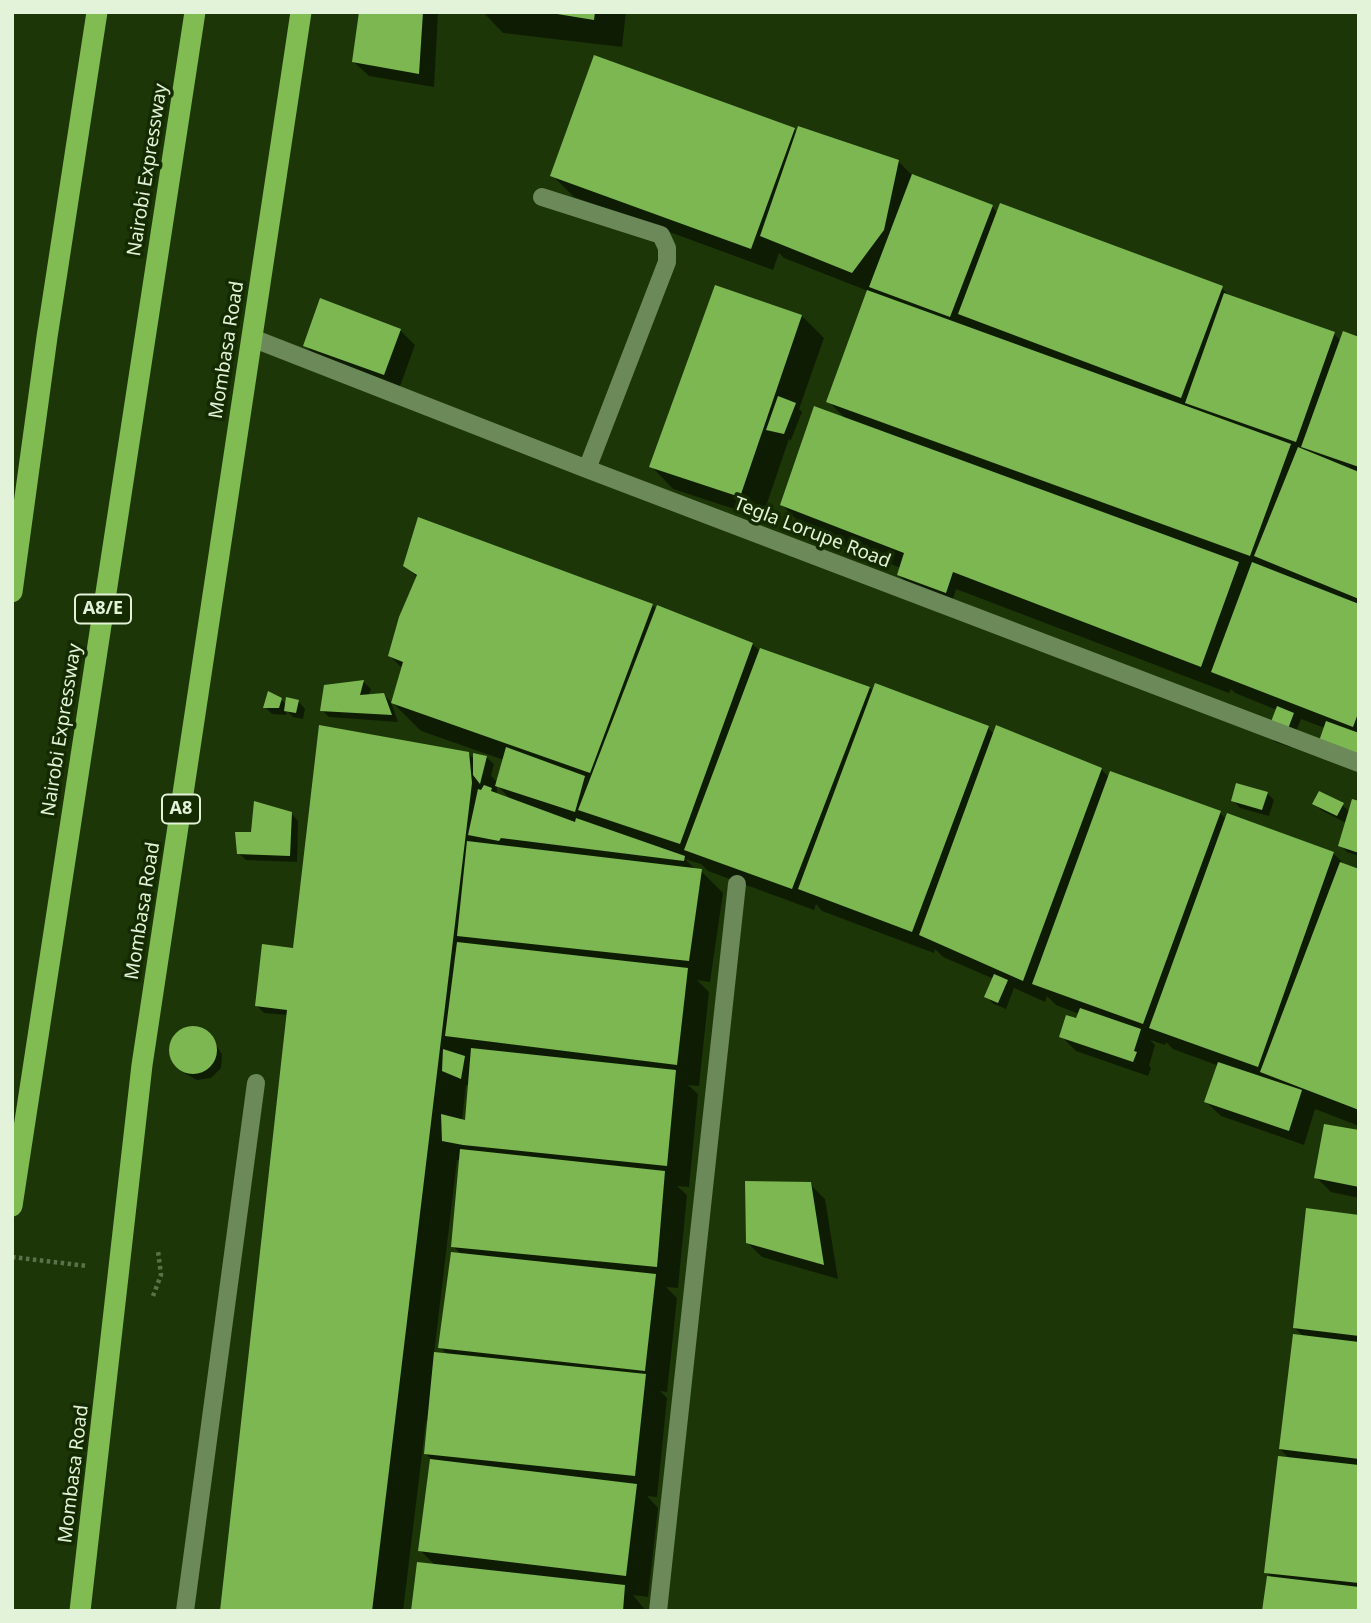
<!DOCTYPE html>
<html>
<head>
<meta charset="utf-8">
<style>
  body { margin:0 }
  #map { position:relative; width:1371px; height:1623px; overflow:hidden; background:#1d3608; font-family:"Noto Sans",sans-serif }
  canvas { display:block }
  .frame { position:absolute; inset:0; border:14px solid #e3f3d9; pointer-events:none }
</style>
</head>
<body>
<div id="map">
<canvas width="1371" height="1623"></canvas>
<div class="frame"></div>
</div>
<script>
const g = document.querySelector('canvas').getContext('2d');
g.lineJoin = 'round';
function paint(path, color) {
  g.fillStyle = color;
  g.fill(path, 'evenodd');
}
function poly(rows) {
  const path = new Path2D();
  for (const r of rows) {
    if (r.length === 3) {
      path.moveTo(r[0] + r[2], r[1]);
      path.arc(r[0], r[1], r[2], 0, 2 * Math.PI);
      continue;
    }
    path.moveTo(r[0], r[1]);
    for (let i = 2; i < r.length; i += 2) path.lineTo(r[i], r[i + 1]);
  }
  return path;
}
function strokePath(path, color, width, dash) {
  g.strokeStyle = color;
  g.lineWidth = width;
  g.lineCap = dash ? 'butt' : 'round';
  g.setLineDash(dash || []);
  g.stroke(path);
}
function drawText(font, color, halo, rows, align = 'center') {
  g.font = font + ' "Noto Sans",sans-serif';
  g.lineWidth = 7;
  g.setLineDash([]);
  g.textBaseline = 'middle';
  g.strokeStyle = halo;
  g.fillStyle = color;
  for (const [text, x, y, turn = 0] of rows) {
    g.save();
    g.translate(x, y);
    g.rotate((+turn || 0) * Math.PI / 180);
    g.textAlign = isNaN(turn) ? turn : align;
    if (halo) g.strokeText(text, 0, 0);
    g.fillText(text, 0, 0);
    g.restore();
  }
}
paint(poly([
  [361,12,438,12,434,87,369,76,354,62],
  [483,12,626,12,622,47,503,33],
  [595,57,794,130,798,133,898,161,914,177,992,207,998,213,1222,288,1231,298,1334,334,1341,341,1359,339,1359,759,1325,728,1301,719,1290,747,1275,742,1268,734,1277,710,1235,693,1231,689,1229,693,956,589,953,599,906,582,899,575,901,568,810,533,782,505,847,420,828,401,868,291,784,258,779,253,773,270,574,197,552,175],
  [802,316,824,338,799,409,802,412,791,440,789,439,762,518,673,489,652,467],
  [400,330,415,345,399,389,320,360,305,345],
  [405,565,652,605,657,610,752,644,761,652,870,688,874,692,988,728,994,734,1101,769,1110,778,1220,813,1226,819,1333,853,1345,865,1359,871,1359,1126,1315,1109,1304,1145,1221,1116,1206,1102,1219,1066,1173,1049,1166,1042,1165,1045,1150,1040,1155,1045,1149,1066,1151,1068,1148,1076,1076,1051,1061,1036,1077,1020,1079,1014,1056,1005,1047,996,1045,1002,1014,988,1006,1009,994,1004,986,997,994,979,943,957,935,949,934,953,822,911,816,904,814,910,708,871,701,864,685,859,696,870,701,871,723,893,710,982,697,980,709,992,699,1086,688,1085,698,1094,689,1187,677,1186,687,1195,678,1288,666,1287,677,1298,667,1392,660,1391,667,1398,657,1497,647,1496,658,1508,648,1597,633,1595,646,1611,412,1611,435,1565,420,1550,431,1459,426,1454,429,1421,426,1421,403,1611,222,1611,288,1015,264,1013,257,1006,292,949,468,753,475,760,486,757,494,764,491,776,498,783,504,760,421,731,393,703,403,669,390,656,418,578],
  [497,785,512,801,497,796],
  [466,1085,470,1086,466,1125,462,1121],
  [457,1160,460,1160,453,1246,461,1254,440,1347,448,1355,434,1354],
  [364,682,371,689,368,696,384,695,391,702,398,722,329,717,322,710,326,687],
  [281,700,287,705,298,701,305,709,303,719,293,717,287,711,286,715,272,714,265,707],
  [1267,793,1274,800,1269,816,1240,808,1233,800],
  [1314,803,1342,805,1350,812,1359,803,1359,856,1347,852,1340,845,1346,823,1321,810],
  [291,813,298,821,297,862,246,860,238,853,252,833],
  [194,1028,207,1033,222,1054,221,1068,211,1078,197,1080,184,1073,176,1065,171,1051,171,1044,180,1032],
  [1359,1132,1359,1198,1331,1192,1316,1177],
  [810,1184,825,1199,838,1279,762,1257,747,1242],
  [1359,1216,1359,1611,1272,1578,1266,1572,1290,1459,1280,1449,1304,1337,1295,1328]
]), '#0007');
paint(poly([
  [359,12,423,12,419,74,352,62],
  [545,12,595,12,594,20],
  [594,55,795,128,751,249,550,176],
  [798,126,899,160,884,230,852,273,760,236],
  [912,174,993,205,950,317,869,287],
  [1000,203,1223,286,1181,398,958,314],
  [715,285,802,315,740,497,649,467],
  [867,290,1291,444,1250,556,826,402],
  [1224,293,1335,332,1296,442,1185,403],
  [320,298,401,329,384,375,303,346],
  [1343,331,1359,337,1359,467,1301,447],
  [778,396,796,403,784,434,766,430],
  [814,406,1239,562,1201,667,953,572,946,593,897,575,904,553,780,505],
  [1298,447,1359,472,1359,599,1254,556],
  [418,517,653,604,590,773,391,703,403,662,388,656,399,617,417,575,403,566],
  [1252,562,1359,604,1359,711,1353,727,1211,672],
  [657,605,753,643,680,844,578,810],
  [760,648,870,687,792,889,684,850],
  [364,680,360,695,384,693,392,715,320,711,324,685],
  [875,683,989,726,912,932,798,889],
  [268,691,282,698,279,708,263,708],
  [286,697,299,700,296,713,284,711],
  [1277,706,1294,713,1283,742,1266,735],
  [1326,721,1359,733,1359,755,1319,741],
  [319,725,469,752,472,783,372,1611,220,1611,287,1010,255,1006,262,944,293,948],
  [996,725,1102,768,1023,981,919,935],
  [506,747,585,776,575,812,495,786],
  [473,753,487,756,480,784,473,775],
  [1110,771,1221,811,1143,1024,1032,984],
  [1236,783,1268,792,1262,810,1231,801],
  [484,785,492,788,491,791,575,822,576,818,685,856,684,861,501,838,499,841,468,835,478,789,481,790],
  [1319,791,1344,803,1337,816,1312,804],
  [1352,799,1359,801,1359,853,1338,846],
  [254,801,292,812,290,856,237,854,235,832,251,832],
  [1227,813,1334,852,1258,1067,1149,1028],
  [467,841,702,869,689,961,457,936],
  [1340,862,1359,869,1359,1110,1260,1072],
  [457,942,688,968,677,1065,445,1036],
  [994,974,1008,980,998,1003,984,997],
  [1080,1008,1141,1029,1134,1051,1137,1052,1133,1062,1059,1037,1066,1015,1076,1018],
  [193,1050,24],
  [471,1048,676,1070,667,1166,463,1145,442,1141,441,1114,465,1120],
  [443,1049,465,1056,461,1079,442,1071],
  [1218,1062,1302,1090,1289,1131,1204,1102],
  [1324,1124,1359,1130,1359,1187,1314,1178],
  [460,1149,665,1171,657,1267,451,1247],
  [745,1181,811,1182,824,1265,746,1243],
  [1306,1208,1359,1215,1359,1336,1293,1328],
  [451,1252,656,1274,645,1371,438,1348],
  [1293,1334,1359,1342,1359,1459,1279,1449],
  [434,1352,646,1374,635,1476,424,1454],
  [1278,1456,1359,1465,1359,1583,1264,1573],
  [430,1459,637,1484,626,1576,418,1551],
  [417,1562,625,1585,623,1611,411,1611],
  [1267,1576,1359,1587,1359,1611,1262,1611]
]), '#7db751');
strokePath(poly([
  [12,1257,87,1266],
  [153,1296,161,1275,158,1251]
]), '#5b7149', 4.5, [3.5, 3.5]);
strokePath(poly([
  [542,197,661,235,667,248,667,262,587,469],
  [252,338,587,469,1359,763],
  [185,1611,256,1083],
  [658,1611,737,884]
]), '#6c895a', 18);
strokePath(poly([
  [12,592,47,337,97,12],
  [12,1206,195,12],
  [80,1611,142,1065,301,12]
]), '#80bc51', 21);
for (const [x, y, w] of [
  [103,609,56],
  [181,809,38]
]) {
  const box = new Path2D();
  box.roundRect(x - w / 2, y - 14.5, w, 29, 5);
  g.fillStyle = '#142b00';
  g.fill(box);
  strokePath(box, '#e3f3d9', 2);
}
drawText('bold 18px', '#e3f3d9', null, [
  ["A8/E",103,609],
  ["A8",181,809]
]);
drawText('19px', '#e3f3d9', '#142b00', [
  ["Nairobi Expressway",148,170,-81],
  ["Mombasa Road",227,350,-81],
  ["Tegla Lorupe Road",812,533,21],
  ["Nairobi Expressway",62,730,-81],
  ["Mombasa Road",143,911,-81],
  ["Mombasa Road",74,1474,-83]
]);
</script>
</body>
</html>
